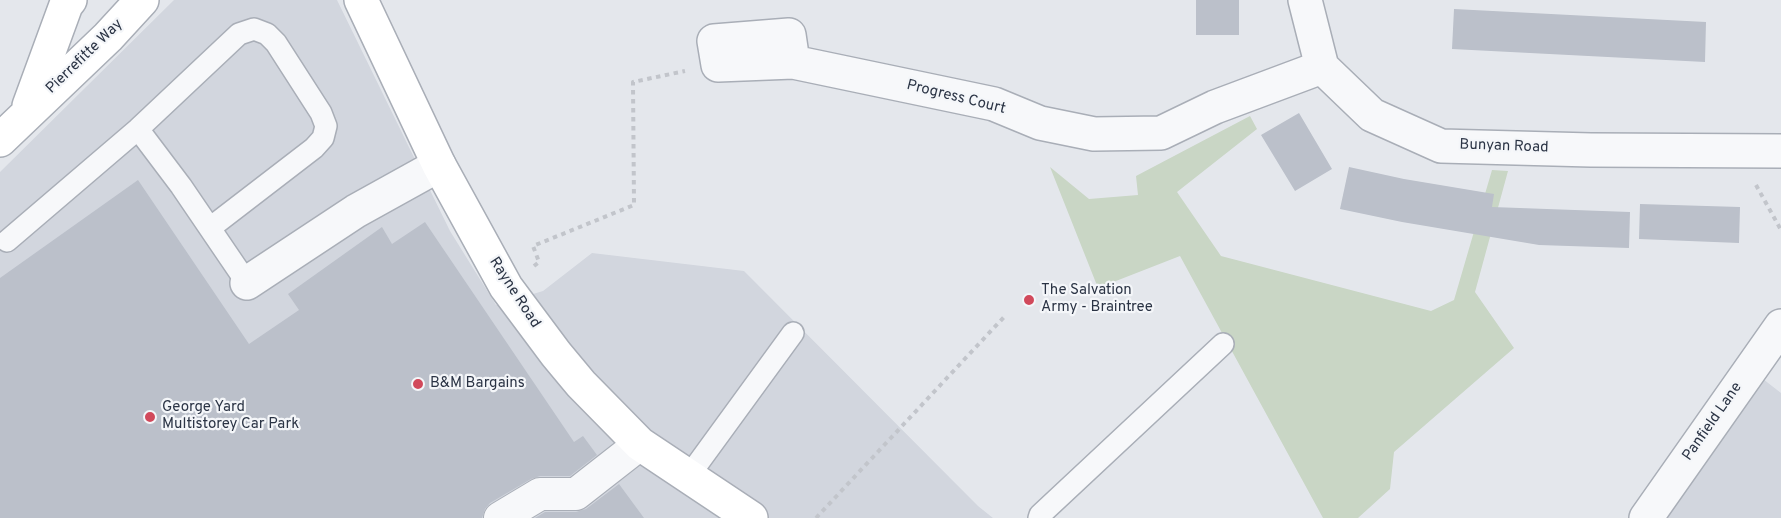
<!DOCTYPE html>
<html>
<head>
<meta charset="utf-8">
<style>
  body { margin:0 }
  canvas { display:block; background:#e4e7ec }
</style>
</head>
<body>
<canvas width="1781" height="518"></canvas>
<script>
const g = document.querySelector('canvas').getContext('2d');
g.lineJoin = 'round';
function paint(path, color) {
  g.fillStyle = color;
  g.fill(path, 'evenodd');
}
function poly(rows) {
  const path = new Path2D();
  for (const r of rows) {
    path.moveTo(r[0], r[1]);
    for (let i = 2; i < r.length; i += 2) path.lineTo(r[i], r[i + 1]);
  }
  return path;
}
function strokePath(path, color, width, dash) {
  g.strokeStyle = color;
  g.lineWidth = width;
  g.lineCap = dash ? 'butt' : 'round';
  g.setLineDash(dash || []);
  g.stroke(path);
}
function drawText(font, color, halo, rows, align = 'center') {
  g.font = font + ' Overpass,sans-serif';
  g.lineWidth = 4.5;
  g.setLineDash([]);
  g.textBaseline = 'middle';
  g.strokeStyle = halo;
  g.fillStyle = color;
  for (const [text, x, y, turn = 0] of rows) {
    g.save();
    g.translate(x, y);
    g.rotate((+turn || 0) * Math.PI / 180);
    g.textAlign = isNaN(turn) ? turn : align;
    if (halo) g.strokeText(text, 0, 0);
    g.fillText(text, 0, 0);
    g.restore();
  }
}
paint(poly([
  [174,0,337,0,450,231,496,305,543,291,592,253,744,271,978,506,993,518,0,518,0,172],
  [1763,379,1781,393,1781,518,1667,518]
]), '#d2d6de');
paint(poly([
  [1250,116,1257,129,1177,192,1221,256,1431,311,1454,300,1492,170,1508,171,1475,292,1514,348,1394,452,1390,489,1358,518,1323,518,1180,256,1098,288,1050,167,1089,199,1138,195,1136,176]
]), '#c9d6c5');
paint(poly([
  [1196,0,1239,0,1239,35,1196,35],
  [1454,9,1706,22,1705,62,1452,49],
  [1299,113,1332,169,1295,191,1261,135],
  [1349,167,1404,179,1494,194,1492,207,1630,212,1629,248,1539,245,1402,222,1340,209],
  [138,180,249,344,299,310,288,294,382,227,392,244,425,222,574,442,583,436,597,455,570,476,540,476,531,479,490,503,485,509,482,518,0,518,0,278],
  [1640,204,1740,207,1739,243,1639,239],
  [619,484,644,518,535,518,545,512,576,512,586,509]
]), '#bbc0ca');
const service = poly([
  [138,129,181,186,247,283],
  [7,241,138,129,239,34,254,29,267,34,276,43,321,113,326,126,323,138,314,148,210,228],
  [688,477,793,333],
  [1039,518,1040,515,1223,344]
]);
const pedestrian = poly([
  [500,518,540,494,576,494,640,444]
]);
const minor = poly([
  [1305,0,1322,67,1372,115,1441,146,1591,150,1781,151],
  [793,62,789,35,714,41,718,65,793,62,994,104,1040,123,1094,134,1161,133,1215,107,1322,67],
  [247,283,356,211,439,165],
  [1646,518,1781,326]
]);
const secondary = poly([
  [361,0,439,165,506,287,556,354,581,384,640,444,751,518],
  [29,106,66,5,70,0],
  [0,140,108,37,142,0]
]);
strokePath(service, '#a9aeb7', 24);
strokePath(pedestrian, '#a9aeb7', 34);
strokePath(minor, '#a9aeb7', 36);
strokePath(secondary, '#a9aeb7', 36);
strokePath(poly([
  [1756,185,1781,230],
  [534,266,539,262,533,246,634,205,633,82,685,71],
  [816,518,1004,317]
]), '#c2c5cb', 4, [4.5, 4.5]);
strokePath(service, '#f7f8fa', 21);
strokePath(pedestrian, '#f7f8fa', 32);
strokePath(minor, '#f7f8fa', 33);
strokePath(secondary, '#fff', 33);
for (const [x, y, r, color] of [
  [1029,300,6,"#d1495b"],
  [418,384,6,"#d1495b"],
  [150,417,6,"#d1495b"]
]) {
  const dot = new Path2D();
  dot.arc(x, y, r, 0, 2 * Math.PI);
  g.fillStyle = color;
  g.fill(dot);
  strokePath(dot, '#f4f6f9', 2);
}
drawText('15px', '#2b3445', '#f4f6f9', [
  ["Pierrefitte Way",85,57,-44],
  ["Progress Court",956,98,14],
  ["Bunyan Road",1504,147,2],
  ["Rayne Road",514,293,57],
  ["Panfield Lane",1713,422,-55]
]);
drawText('15px', '#2b3445', '#f4f6f9', [
  ["The Salvation",1041,291],
  ["Army - Braintree",1041,308],
  ["B&M Bargains",430,384],
  ["George Yard",162,408],
  ["Multistorey Car Park",162,425]
], 'left');
</script>
</body>
</html>
